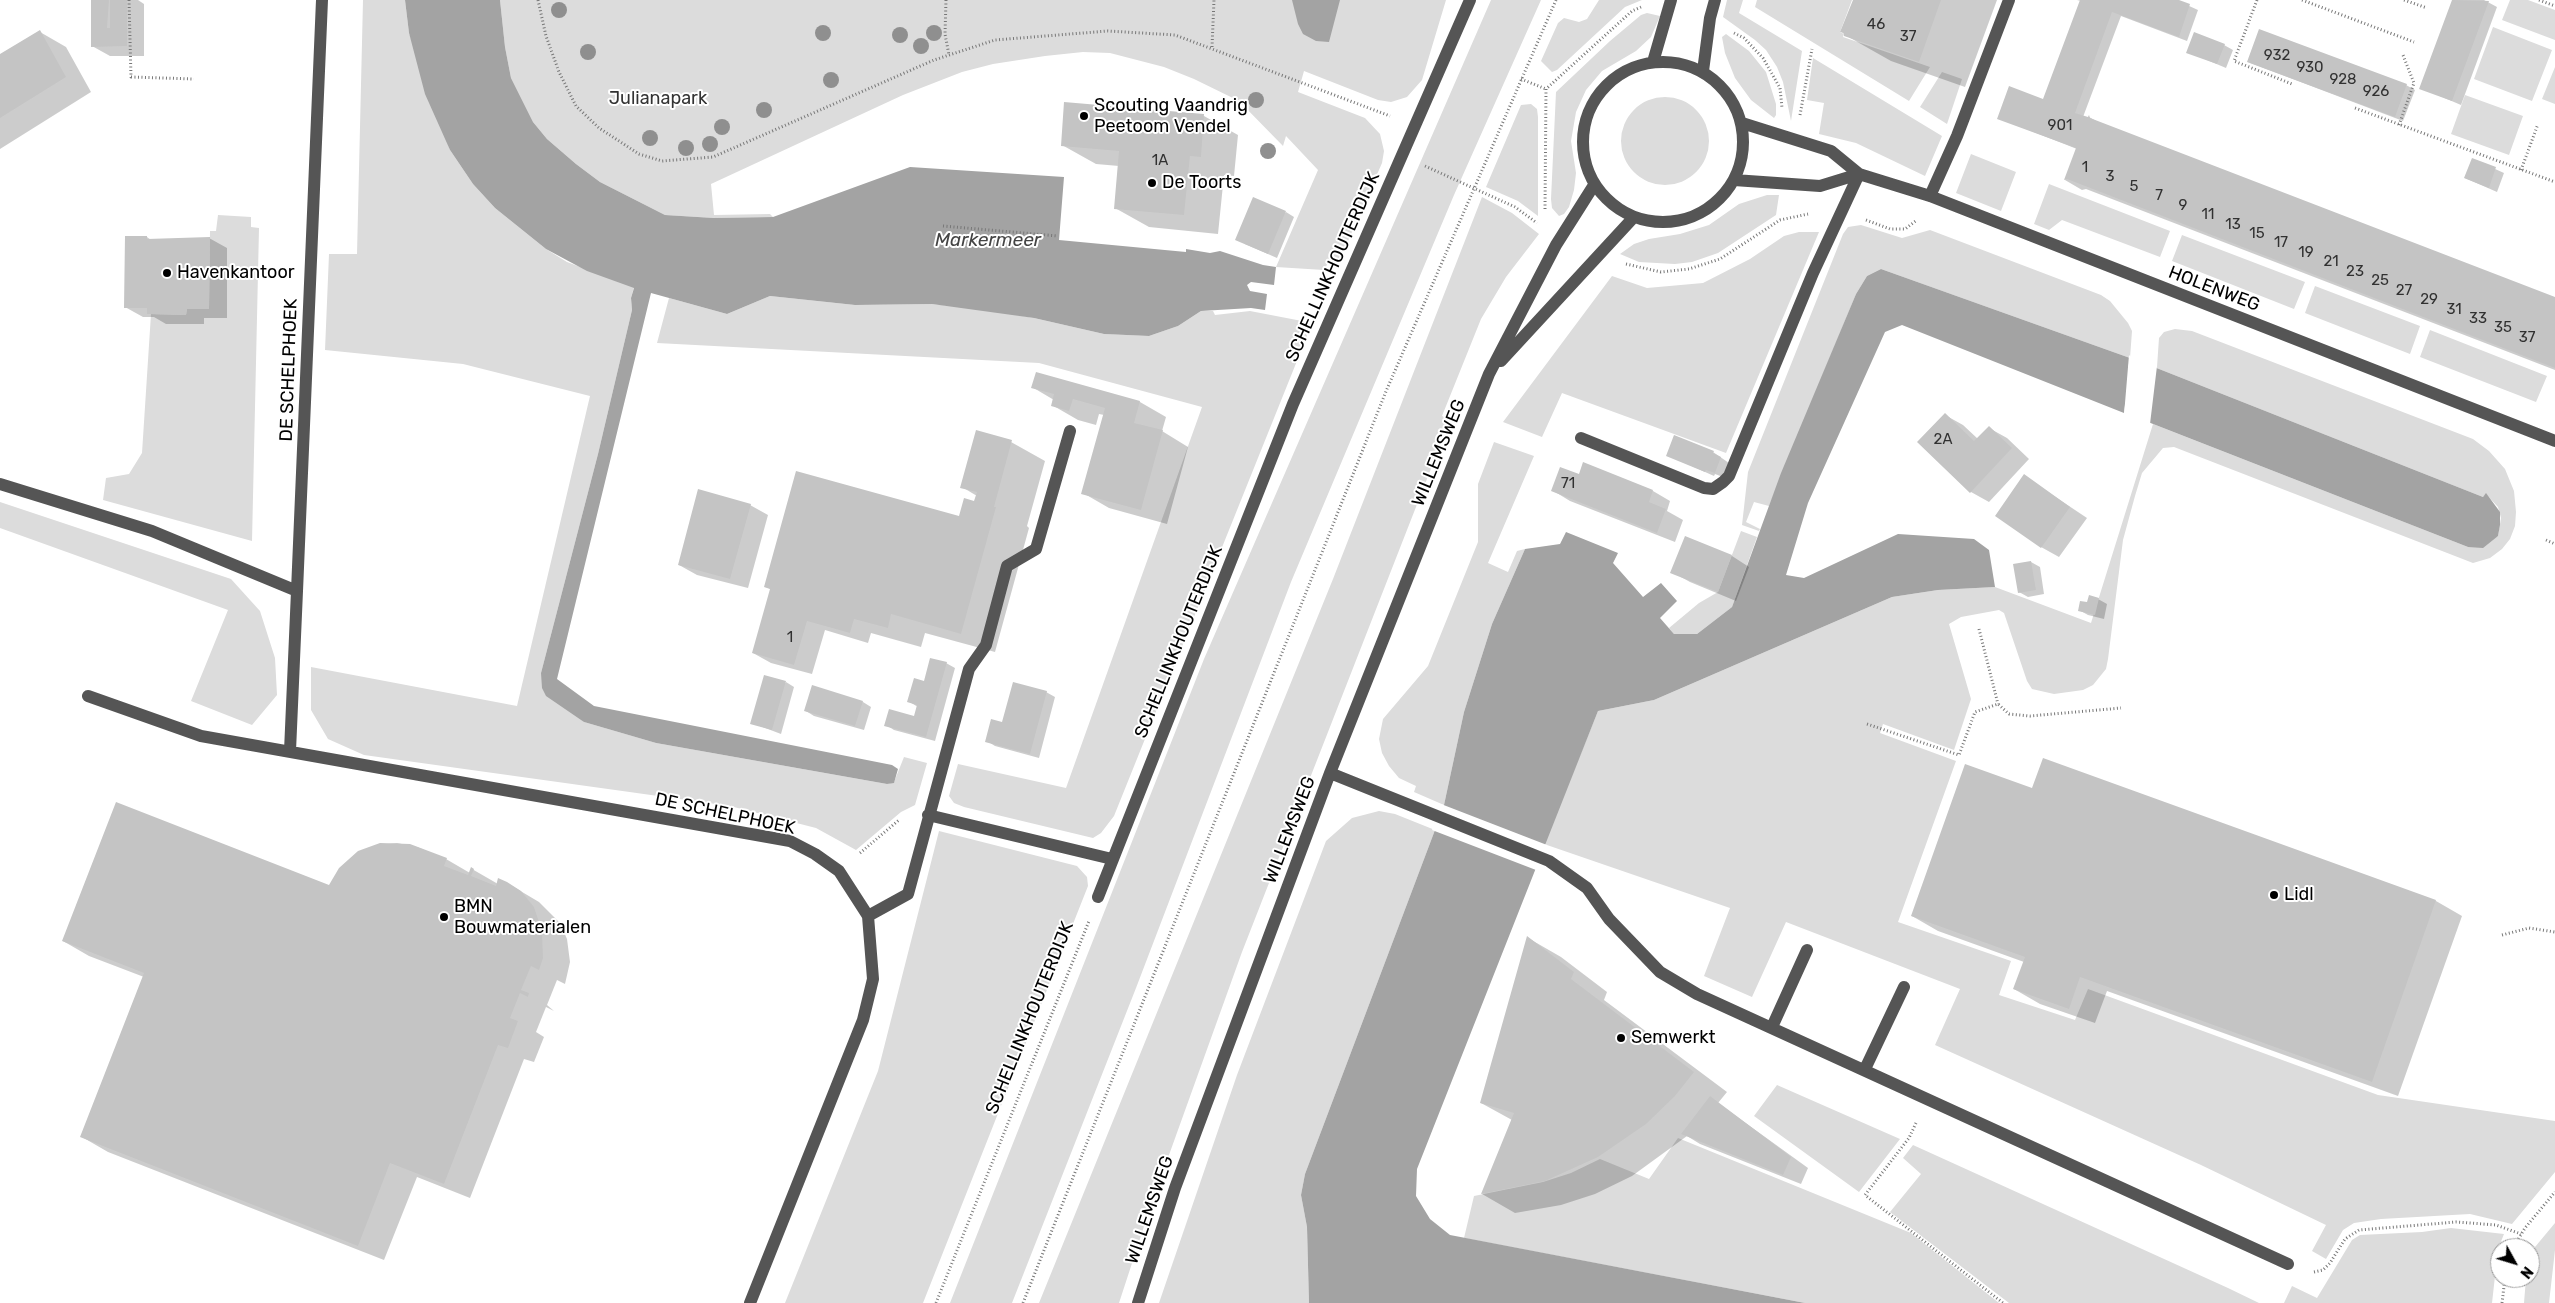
<!DOCTYPE html>
<html>
<head>
<meta charset="utf-8">
<style>
  body { margin:0 }
  #map { position:relative; width:2555px; height:1303px; overflow:hidden; background:#fff; font-family:Rubik,sans-serif }
  canvas { display:block }
  .north { position:absolute; left:2490px; top:1238px; width:50px; height:50px; box-sizing:border-box; background:#fff; border:1px solid #999; border-radius:50%; rotate:129deg; font-size:14px; font-weight:700; line-height:20px; text-align:center; color:#000 }
  .north::after { content:''; display:block; margin:auto; width:18px; height:22px; background:#000; clip-path:polygon(50% 0,100% 100%,50% 72%,0 100%) }
</style>
</head>
<body>
<div id="map">
<canvas width="2555" height="1303"></canvas>
<div class="north">N</div>
</div>
<script>
const g = document.querySelector('canvas').getContext('2d');
g.lineJoin = 'round';
function paint(path, color) {
  g.fillStyle = color;
  g.fill(path, 'evenodd');
}
function poly(rows) {
  const path = new Path2D();
  for (const r of rows) {
    if (r.length === 3) {
      path.moveTo(r[0] + r[2], r[1]);
      path.arc(r[0], r[1], r[2], 0, 2 * Math.PI);
      continue;
    }
    path.moveTo(r[0], r[1]);
    for (let i = 2; i < r.length; i += 2) path.lineTo(r[i], r[i + 1]);
  }
  return path;
}
function strokePath(path, color, width, dash) {
  g.strokeStyle = color;
  g.lineWidth = width;
  g.lineCap = dash ? 'butt' : 'round';
  g.setLineDash(dash || []);
  g.stroke(path);
}
function drawText(font, color, halo, rows, align = 'center') {
  g.font = font + ' Rubik,sans-serif';
  g.lineWidth = 4;
  g.setLineDash([]);
  g.textBaseline = 'middle';
  g.strokeStyle = halo;
  g.fillStyle = color;
  for (const [text, x, y, turn = 0] of rows) {
    g.save();
    g.translate(x, y);
    g.rotate((+turn || 0) * Math.PI / 180);
    g.textAlign = isNaN(turn) ? turn : align;
    if (halo) g.strokeText(text, 0, 0);
    g.fillText(text, 0, 0);
    g.restore();
  }
}
paint(poly([
  [363,0,405,0,409,33,450,150,473,184,495,208,546,249,567,262,634,287,631,298,632,310,598,454,541,673,584,722,656,743,887,784,894,782,904,757,927,763,915,805,901,812,856,850,816,828,730,806,364,755,328,739,311,710,311,667,517,706,590,396,463,364,325,350,329,254,357,254],
  [500,0,1446,0,1422,80,1407,97,1391,102,1378,100,1304,71,1298,92,1365,118,1380,134,1384,151,1382,163,1338,264,1328,263,1324,270,1276,267,1318,170,1286,136,1283,146,1239,101,1194,79,1164,67,1110,53,1083,52,1045,56,993,64,962,72,903,95,711,184,714,215,770,214,773,217,714,218,665,215,600,182,576,164,547,139,533,122,511,78,505,47],
  [1491,0,1541,0,1454,195,1291,582,1136,988,1012,1303,950,1303,1204,659],
  [1599,0,1642,0,1625,7,1557,70,1552,72,1541,61,1558,23,1564,18,1579,22,1587,19],
  [1727,0,1743,0,1739,13,1802,51,1791,121,1783,82,1777,67,1766,50,1755,40,1723,17],
  [1757,0,1852,0,1840,32,1844,34,1843,37,1930,67,1909,101,1755,7],
  [2510,0,2528,0,2555,10,2555,40,2502,20],
  [1647,13,1660,16,1651,37,1636,51,1602,71,1586,90,1576,112,1571,141,1576,173,1574,190,1569,207,1564,214,1559,216,1552,208,1551,199,1556,92,1610,41,1641,15],
  [2493,27,2552,50,2532,101,2474,79],
  [1726,34,1749,51,1766,72,1776,104,1776,115,1774,118,1751,100,1735,78,1725,53,1722,37],
  [1813,58,1942,136,1925,176,1856,143,1819,134,1824,103,1807,100],
  [2555,67,2555,104,2542,99],
  [1942,72,1962,79,1947,124,1920,107],
  [2465,95,2523,116,2509,155,2451,134],
  [1665,141,44],
  [1531,104,1537,109,1538,117,1538,216,1518,201,1486,187,1521,105],
  [1971,154,2016,172,2001,211,1956,193],
  [2049,184,2170,231,2160,257,2062,220,2049,230,2034,224],
  [1767,195,1779,195,1776,215,1718,253,1692,262,1675,264,1639,262,1620,254,1634,244,1649,239,1680,234,1709,225,1739,204],
  [1482,197,1512,213,1539,234,1506,277,1481,319,1442,416,1450,420,1242,952,1151,1205,1119,1303,1039,1303,1333,579],
  [218,215,251,217,251,227,259,228,252,541,103,500,106,478,129,474,142,453,151,314,186,315,187,309,209,308,210,231,216,231],
  [1861,225,1902,238,1930,230,2101,295,2110,301,2128,323,2132,331,2130,358,1881,269,1867,276,1856,294,1769,506,1754,502,1746,522,1760,529,1759,531,1742,525,1748,472,1843,234,1848,227],
  [1799,232,1819,232,1726,453,1562,393,1542,437,1503,422,1612,276,1647,288,1703,283,1750,259,1784,236],
  [2182,235,2305,282,2294,309,2172,261],
  [2315,286,2420,326,2410,354,2305,313],
  [770,296,855,305,932,304,982,309,1034,318,1104,334,1149,336,1178,326,1201,311,1213,311,1215,315,1250,311,1302,321,1307,336,1114,816,1101,833,1093,838,964,807,954,803,949,796,958,764,1066,788,1202,407,1039,363,657,343,669,298,727,314],
  [2175,329,2192,331,2473,439,2489,451,2505,469,2514,491,2516,512,2515,526,2510,539,2502,549,2490,558,2473,563,2174,447,2163,448,2142,473,2135,496,2123,540,2108,659,2106,669,2093,685,2083,690,2054,694,2032,689,2027,681,2004,613,1999,610,1961,617,1949,624,1971,699,1954,750,1883,724,1880,733,1956,761,1898,922,2011,961,1999,995,2075,1020,2088,989,2378,1095,2555,1121,2555,1172,2512,1224,2470,1214,2381,1219,2354,1223,2343,1230,2326,1259,2312,1251,2326,1225,2201,1165,1935,1045,1960,989,1786,922,1752,997,1704,976,1730,908,1544,844,1598,711,1654,700,1892,597,1938,590,1995,587,2091,623,2153,424,2468,547,2498,536,2501,518,2498,507,2486,494,2483,497,2154,367,2157,367,2159,338,2164,332],
  [2430,330,2547,376,2536,402,2420,357],
  [1494,442,1534,456,1488,563,1508,572,1517,551,1525,549,1492,624,1464,712,1444,805,1414,792,1416,786,1399,778,1389,766,1382,753,1379,739,1383,719,1428,666,1478,542,1478,484],
  [0,502,231,579,260,611,275,658,277,695,252,725,191,701,228,610,0,528],
  [1741,531,1757,537,1732,607,1697,634,1674,634,1669,628,1699,603,1718,592],
  [1379,811,1395,814,1435,830,1305,1174,1301,1195,1307,1227,1309,1303,1159,1303,1237,1075,1326,841,1352,818],
  [939,831,1077,866,1087,877,1088,886,923,1303,785,1303,878,1071],
  [1777,1085,1900,1139,1859,1192,1754,1116],
  [1678,1138,1911,1233,1999,1303,1805,1303,1464,1238,1474,1196,1543,1182,1571,1173,1600,1159,1649,1179],
  [1913,1145,2228,1288,2259,1303,2009,1303,1890,1212,1921,1174,1903,1158],
  [2555,1223,2555,1250,2549,1303,2524,1303,2526,1278,2530,1278,2530,1258,2535,1247],
  [2451,1228,2504,1234,2498,1249,2492,1303,2284,1303,2292,1286,2317,1298,2352,1240,2360,1235,2422,1232]
]), '#dcdcdc');
paint(poly([
  [405,0,500,0,505,47,511,78,533,122,547,139,576,164,600,182,665,215,714,218,773,217,910,167,1064,177,1059,240,1186,252,1186,249,1210,253,1220,251,1263,265,1276,267,1274,285,1251,282,1247,285,1250,291,1267,294,1265,310,1251,308,1201,311,1178,326,1149,336,1104,334,1034,318,932,304,855,305,770,296,727,314,651,293,557,679,594,706,892,765,898,769,894,783,887,784,656,743,584,722,546,696,542,688,541,673,598,454,632,310,631,298,634,288,587,271,546,249,495,208,473,184,450,150,425,94,409,33],
  [1292,0,1340,0,1329,42,1316,41,1303,34,1298,24],
  [1881,269,2130,358,2128,369,2153,372,2154,367,2483,497,2486,493,2500,512,2500,525,2498,536,2483,548,2468,547,2148,422,2149,408,2125,405,2124,413,1902,325,1885,332,1808,503,1786,575,1804,578,1898,534,1974,539,1989,550,1995,587,1938,590,1892,597,1654,700,1598,711,1417,1169,1416,1196,1430,1219,1450,1235,1805,1303,1309,1303,1307,1227,1301,1195,1305,1174,1435,830,1444,805,1464,712,1492,624,1525,549,1560,544,1566,532,1618,553,1613,563,1643,597,1661,583,1677,601,1660,618,1674,634,1697,634,1732,607,1781,473,1856,294,1867,276]
]), '#a3a3a3');
paint(poly([
  [2129,355,2132,358,2131,367,2151,370,2153,365,2157,366,2150,424,2145,423,2146,410,2127,408,2126,414,2124,415],
  [1441,804,1547,845,1536,870,1432,830]
]), '#fff');
paint(poly([
  [93,0,138,0,144,4,144,56,110,56,92,46],
  [1854,0,1997,0,1965,87,1891,61,1845,35,1842,32],
  [2077,0,2176,0,2198,10,2187,41,2121,16,2083,117,2089,117,2100,123,2555,298,2555,370,2086,189,2082,190,2065,180,2077,149,1998,118,2044,101,2081,1],
  [2453,0,2484,0,2497,7,2461,105,2421,88],
  [40,32,66,47,91,92,0,149,0,56],
  [2224,45,2233,50,2226,68,2188,52],
  [2248,62,2406,85,2415,90,2403,121],
  [1065,103,1204,116,1238,135,1234,176,1224,175,1218,234,1149,227,1115,208,1119,166,1096,164,1062,145],
  [2473,159,2504,173,2497,192,2465,178],
  [1286,212,1294,217,1277,258,1245,244],
  [147,237,151,240,209,238,227,248,227,318,204,318,204,324,166,324,154,317,143,317,125,307],
  [1037,374,1140,402,1166,417,1162,431,1188,447,1167,524,1109,508,1083,493,1104,415,1099,414,1096,425,1078,420,1052,405,1054,400,1032,387],
  [1945,415,1963,425,1978,439,1989,428,2007,438,2029,459,1989,502,1971,492],
  [1675,437,1713,452,1729,463,1723,477,1715,474,1714,476,1667,455],
  [1011,442,1045,461,1027,526,1029,528,995,652,925,633,921,647,871,633,868,643,825,630,812,674,771,663,753,653,771,589,766,587,960,517,975,503,977,496,962,487],
  [1579,476,1653,491,1670,501,1667,511,1683,520,1675,542,1570,501,1552,490],
  [2024,476,2087,518,2059,557,2041,547],
  [750,505,768,515,748,588,697,575,679,565],
  [1685,538,1732,556,1749,567,1736,601,1690,582,1672,572],
  [2031,562,2040,567,2044,594,2028,597,2019,592],
  [2098,599,2107,604,2104,619,2088,615,2079,610],
  [946,663,955,668,935,741,894,730,886,725,915,718,918,707,908,701],
  [786,682,794,687,781,734,752,723],
  [1046,692,1055,697,1039,758,995,746,987,741,1003,723],
  [863,702,871,707,864,730,814,716,806,711],
  [2044,760,2436,901,2462,916,2398,1096,2107,991,2095,1023,2040,1004,2014,989,2024,962,1938,931,1912,916,2033,789],
  [397,843,417,847,446,859,470,873,472,869,498,884,512,886,539,902,560,923,567,939,570,962,565,984,557,980,547,1005,554,1011,546,1007,536,1032,544,1037,534,1062,524,1059,470,1198,417,1177,384,1260,108,1152,82,1137,144,977,89,956,63,941,329,886,376,845],
  [1528,938,1561,957,1607,992,1604,1000,1727,1092,1718,1103,1808,1168,1801,1184,1700,1144,1687,1136,1632,1176,1595,1194,1561,1205,1515,1213,1482,1194,1512,1120,1481,1103]
]), '#0003');
paint(poly([
  [91,0,109,0,107,28,110,28,110,0,127,0,127,46,91,47],
  [1853,0,1941,0,1919,62,1844,36,1844,33,1840,32],
  [2080,0,2179,0,2190,4,2179,37,2112,12,2075,113,2088,117,2089,115,2090,118,2555,297,2555,368,2067,179,2064,180,2076,148,1997,119,2009,86,2043,99],
  [2452,0,2489,1,2452,101,2419,89],
  [2259,29,2407,84,2395,117,2247,62],
  [40,30,66,77,0,118,0,54],
  [2194,32,2225,44,2217,64,2186,53],
  [1064,102,1204,114,1201,157,1190,156,1184,215,1114,209,1119,151,1061,146],
  [2472,158,2496,167,2489,188,2464,178],
  [1253,197,1286,211,1268,254,1235,240],
  [125,236,147,236,147,239,210,237,209,309,187,309,186,315,147,314,147,308,124,308],
  [1036,372,1140,401,1134,423,1163,430,1141,510,1081,494,1105,408,1073,399,1069,411,1051,406,1054,394,1031,388],
  [1945,413,1974,441,1989,426,2012,448,1970,493,1917,442],
  [976,430,1012,440,994,507,996,507,961,634,891,614,888,628,854,619,850,633,807,621,794,665,752,653,770,589,764,587,796,471,959,516,964,498,974,501,977,492,960,488],
  [1674,435,1714,451,1713,453,1721,457,1715,473,1706,470,1705,472,1666,456],
  [1583,462,1653,490,1649,502,1666,509,1657,533,1551,491,1560,467,1579,474],
  [2024,474,2070,507,2041,548,1995,516],
  [698,489,751,504,730,579,678,565],
  [1685,536,1732,555,1718,592,1670,573],
  [2031,561,2036,590,2018,593,2013,564],
  [2089,595,2099,598,2095,615,2078,611,2080,601,2087,602],
  [930,658,947,662,926,737,884,726,889,709,914,716,917,705,907,702,914,678,924,681],
  [764,675,786,681,772,730,750,724],
  [1013,682,1047,691,1030,754,985,742,991,719,1002,722],
  [812,685,863,701,855,726,804,711],
  [2043,758,2436,900,2372,1082,2080,977,2069,1009,2013,989,2025,957,1911,916,1965,764,2032,788],
  [116,802,329,885,339,868,358,851,380,843,410,844,447,858,444,866,468,875,471,867,474,869,471,876,496,886,498,878,507,882,521,891,534,907,542,931,543,958,539,970,531,966,521,990,529,993,528,997,520,993,510,1018,518,1021,508,1048,498,1045,444,1184,390,1163,358,1246,80,1137,144,973,62,941],
  [1527,936,1574,972,1571,979,1694,1072,1675,1096,1646,1124,1598,1157,1545,1181,1481,1194,1514,1113,1480,1103],
  [1710,1096,1791,1157,1783,1175,1681,1134]
]), '#c4c4c4');
strokePath(poly([
  [129,0,131,77,194,79],
  [538,0,546,36,559,72,576,106,599,128,639,154,662,161,713,157,934,60,995,40,1108,31,1175,35,1390,116],
  [946,0,945,34,949,55],
  [2257,0,2234,61,2292,84],
  [2302,0,2414,42],
  [2404,0,2427,8],
  [2539,0,2555,6],
  [1734,33,1744,38,1763,58,1780,88,1782,108],
  [1212,47,1214,0],
  [1521,79,1546,89],
  [2355,108,2555,182],
  [1800,115,1812,49],
  [2399,125,2414,83,2403,55],
  [1425,166,1515,207,1537,223],
  [2521,170,2538,124],
  [1545,209,1546,89,1632,11,1641,7],
  [1866,220,1890,229,1905,229,1917,220],
  [943,226,1058,236],
  [1626,264,1661,272,1689,269,1720,259,1780,220,1808,214],
  [2546,540,2555,544],
  [1979,629,1998,704],
  [1867,724,1959,755,1975,712,1998,704,2009,714,2030,716,2121,708],
  [860,853,899,820],
  [2502,935,2529,928,2555,932],
  [1916,1123,1909,1138,1865,1195,2003,1303],
  [2513,1248,2525,1228,2555,1192],
  [2314,1272,2323,1270,2330,1263,2345,1239,2359,1230,2456,1222,2496,1225,2521,1234],
  [936,1303,1089,921],
  [1023,1303,1387,389,1556,0],
  [2502,1303,2505,1278]
]), '#777', 3, [1, 2.5]);
strokePath(poly([
  [1663,142,80],
  [1653,62,1671,0],
  [1703,71,1710,18,1715,0],
  [1742,123,1831,151,1859,174,1930,196,2555,441],
  [1734,180,1820,186,1859,174],
  [1930,196,1957,136,2009,0],
  [1501,361,1634,217],
  [1581,438,1704,488,1713,489,1723,482,1729,476,1813,273,1859,174],
  [0,484,152,531,297,591,290,751],
  [297,591,322,0],
  [88,696,201,736,790,841,815,854,839,871,868,916,873,979,863,1020,750,1303],
  [1330,773,1549,861,1587,888,1609,919,1660,972,1697,994,2288,1264],
  [928,815,1112,859],
  [1098,897,1293,404,1470,0],
  [868,916,908,894,969,669,986,645,1007,566,1036,549,1070,431],
  [1772,1027,1807,950],
  [1865,1069,1904,987],
  [1138,1303,1175,1188,1330,773,1489,374,1556,245,1594,185]
]), '#555', 12);
g.fillStyle = '#8f8f8f';
for (const [x, y] of [
  [559,10],
  [823,33],
  [934,33],
  [900,35],
  [921,46],
  [588,52],
  [831,80],
  [1256,100],
  [764,110],
  [722,127],
  [650,138],
  [710,144],
  [686,148],
  [1268,151]
]) {
  g.beginPath();
  g.arc(x, y, 8, 0, 2 * Math.PI);
  g.fill();
}
for (const [x, y, r, color] of [
  [1084,116,5,"#000"],
  [1152,183,5,"#000"],
  [167,273,5,"#000"],
  [2274,895,5,"#000"],
  [444,917,5,"#000"],
  [1621,1038,5,"#000"]
]) {
  const dot = new Path2D();
  dot.arc(x, y, r, 0, 2 * Math.PI);
  g.fillStyle = color;
  g.fill(dot);
  strokePath(dot, '#fff', 2);
}
drawText('15px', '#313131', null, [
  ["46",1876,25],
  ["37",1908,37],
  ["932",2277,56],
  ["930",2310,68],
  ["928",2343,80],
  ["926",2376,92],
  ["901",2060,126],
  ["1A",1160,161],
  ["1",2085,168],
  ["3",2110,177],
  ["5",2134,187],
  ["7",2159,196],
  ["9",2183,206],
  ["11",2208,215],
  ["13",2233,225],
  ["15",2257,234],
  ["17",2281,243],
  ["19",2306,253],
  ["21",2331,262],
  ["23",2355,272],
  ["25",2380,281],
  ["27",2404,291],
  ["29",2429,300],
  ["31",2454,310],
  ["33",2478,319],
  ["35",2503,328],
  ["37",2527,338],
  ["2A",1943,440],
  ["71",1568,484],
  ["1",790,638]
]);
drawText('18px', '#333', '#fff', [
  ["Julianapark",658,99]
]);
drawText('18px', '#000', '#fff', [
  ["Scouting Vaandrig",1094,106],
  ["Peetoom Vendel",1094,127],
  ["De Toorts",1162,183],
  ["Havenkantoor",177,273],
  ["Lidl",2284,895],
  ["BMN",454,907],
  ["Bouwmaterialen",454,928],
  ["Semwerkt",1631,1038]
], 'left');
drawText('18px', '#000', '#fff', [
  ["SCHELLINKHOUTERDIJK",1333,267,-66],
  ["HOLENWEG",2214,289,21],
  ["DE SCHELPHOEK",289,370,-88],
  ["WILLEMSWEG",1439,453,-68],
  ["SCHELLINKHOUTERDIJK",1179,642,-68],
  ["DE SCHELPHOEK",725,814,12],
  ["WILLEMSWEG",1290,830,-69],
  ["SCHELLINKHOUTERDIJK",1030,1018,-68],
  ["WILLEMSWEG",1150,1210,-71]
]);
drawText('italic 19px', '#444', '#fff', [
  ["Markermeer",988,241]
]);
</script>
</body>
</html>
